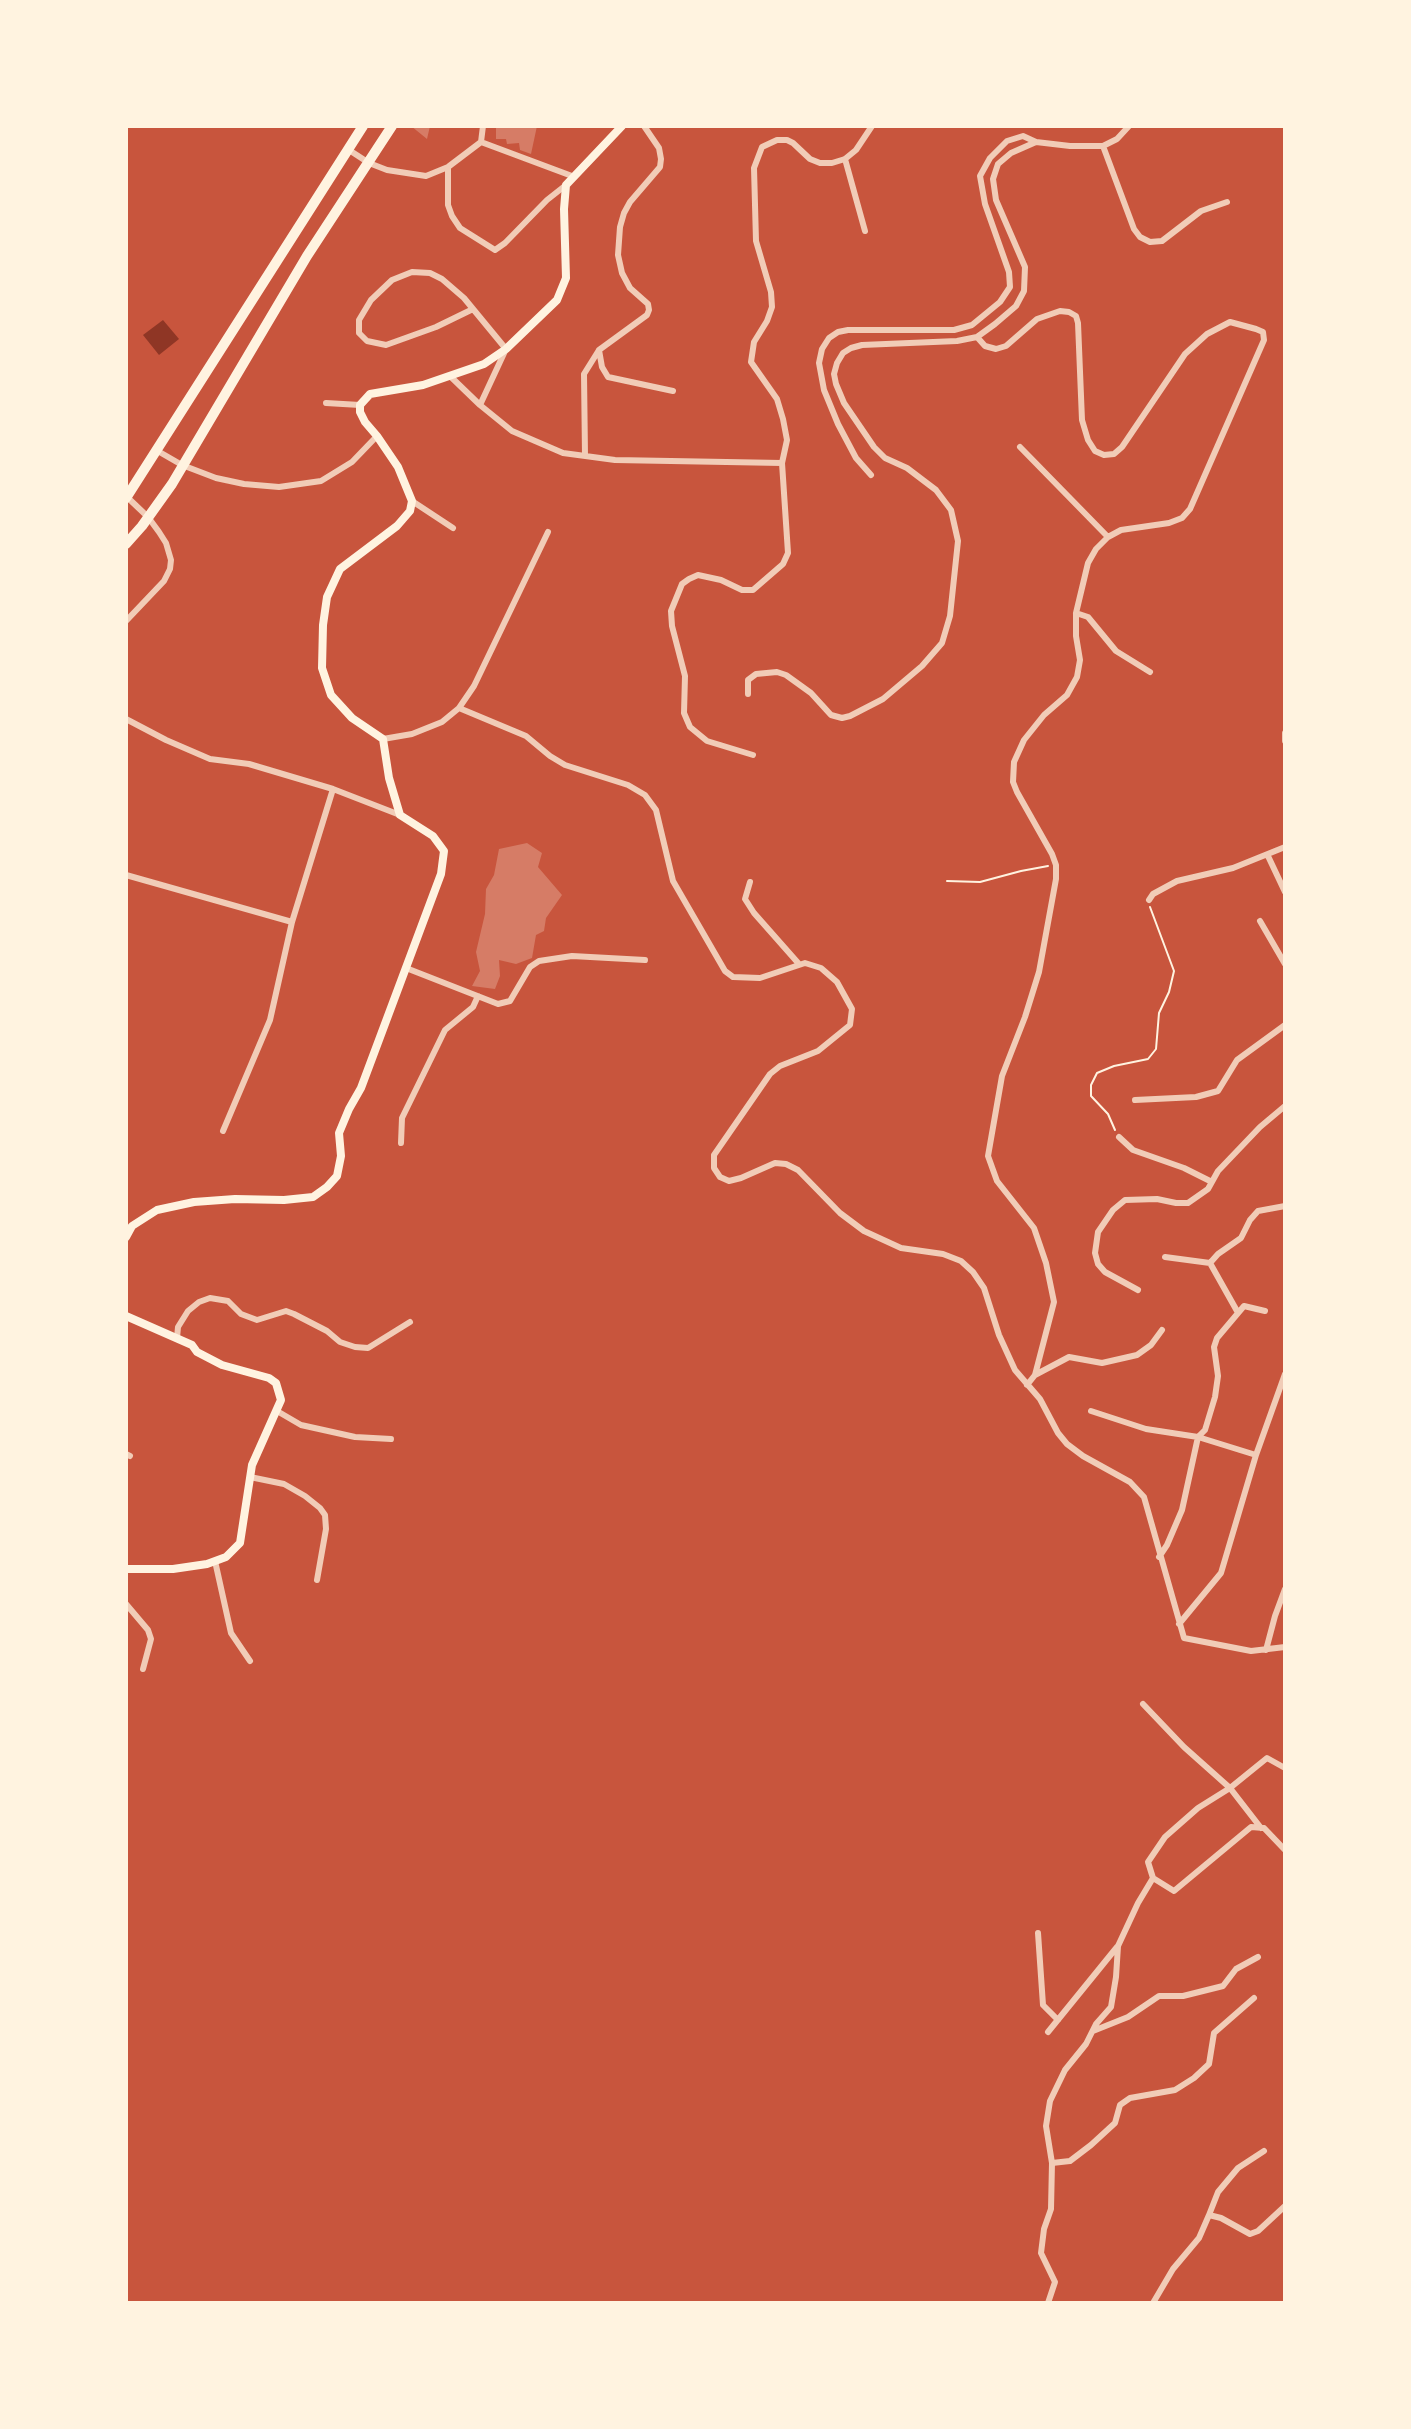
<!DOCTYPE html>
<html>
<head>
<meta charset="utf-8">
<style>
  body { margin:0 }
  #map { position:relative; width:1411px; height:2429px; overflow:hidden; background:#c8553d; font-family:Inter,sans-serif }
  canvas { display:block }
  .frame { position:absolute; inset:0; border:128px solid #fff3e0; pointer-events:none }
</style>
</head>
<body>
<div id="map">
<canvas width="1411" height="2429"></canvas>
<div class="frame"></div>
</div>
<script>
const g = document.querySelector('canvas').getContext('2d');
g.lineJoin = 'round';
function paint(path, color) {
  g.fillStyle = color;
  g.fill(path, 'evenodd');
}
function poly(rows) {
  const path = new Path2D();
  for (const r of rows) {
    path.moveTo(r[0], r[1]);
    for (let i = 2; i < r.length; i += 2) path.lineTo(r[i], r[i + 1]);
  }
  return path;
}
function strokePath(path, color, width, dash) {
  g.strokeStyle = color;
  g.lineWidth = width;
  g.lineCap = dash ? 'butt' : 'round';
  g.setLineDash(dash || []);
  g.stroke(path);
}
paint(poly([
  [163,320,179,339,159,355,143,335]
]), '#8f3625');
paint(poly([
  [411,126,430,126,427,139],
  [496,126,537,126,531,154,520,150,519,143,507,144,506,139,496,139],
  [527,843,542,853,538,867,562,895,546,918,544,931,536,935,532,958,516,964,499,960,500,976,495,989,472,986,480,971,476,952,485,914,486,889,494,875,499,849]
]), '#d67c66');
strokePath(poly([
  [947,881,980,882,1021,871,1048,866],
  [1115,1130,1108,1114,1091,1096,1091,1085,1097,1073,1114,1066,1148,1059,1156,1049,1159,1013,1169,992,1174,971,1150,907]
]), '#fff3e0', 2);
strokePath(poly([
  [481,142,572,176],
  [1103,146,1134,229,1140,237,1150,242,1162,241,1201,211,1227,202],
  [349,150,369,163,387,170,426,176,448,167,481,142,483,126],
  [845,159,865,231],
  [448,167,448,205,452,216,460,228,495,250,505,243,547,200,566,185],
  [473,309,436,327,386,345,367,341,359,333,359,320,371,300,392,280,412,272,430,273,442,279,464,298,506,349,480,405],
  [977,337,985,346,996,349,1006,346,1037,319,1060,311,1069,312,1076,316,1078,323,1082,420,1088,440,1095,451,1104,455,1114,454,1122,447,1185,354,1207,334,1230,322,1256,329,1263,332,1264,340,1190,509,1182,518,1169,523,1121,530,1108,537,1096,549,1088,563,1076,613,1076,636,1080,660,1077,677,1067,695,1044,715,1024,740,1014,762,1013,782,1017,792,1052,854,1056,865,1056,879,1039,972,1025,1017,1002,1076,988,1156,997,1181,1034,1228,1046,1263,1054,1302,1035,1375,1027,1385],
  [599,350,602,367,608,377,673,391],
  [451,377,480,405,512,431,563,453,615,460,782,463],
  [326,403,360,405],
  [1020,447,1108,537],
  [156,450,182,465,216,478,244,484,279,487,321,481,352,462,377,436],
  [585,456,584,374,599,350,647,315,649,310,648,304,630,288,622,273,618,255,620,227,624,213,630,202,660,167,661,159,659,148,644,126],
  [871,475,856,458,838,424,824,390,819,363,822,349,829,338,838,332,848,330,954,330,972,325,1000,302,1010,287,1009,272,985,204,980,176,990,158,1007,141,1023,136,1036,142],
  [412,501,453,528],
  [1076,613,1088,617,1116,651,1150,672],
  [126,621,164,581,170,569,171,560,166,543,159,532,148,517,127,497],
  [748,694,748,680,756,674,777,672,786,675,811,693,831,715,842,718,850,716,883,699,922,666,942,643,950,616,958,541,951,510,936,490,907,468,885,458,874,447,844,403,836,384,834,374,837,363,843,353,851,348,862,345,957,341,977,337,995,324,1016,306,1024,291,1025,267,996,200,993,179,998,164,1011,153,1036,142,1070,146,1103,146,1117,139,1129,126],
  [459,708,526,736,550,756,565,765,628,785,645,795,656,810,673,881,725,971,733,977,760,978,805,963,821,968,837,982,852,1009,850,1025,818,1051,780,1066,770,1074,714,1155,714,1168,720,1177,729,1181,741,1178,775,1163,786,1164,798,1170,840,1213,864,1231,901,1248,943,1254,961,1261,973,1272,984,1288,999,1335,1015,1370,1040,1399,1058,1433,1067,1444,1083,1456,1130,1482,1144,1497,1184,1638,1251,1651,1285,1647],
  [126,719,166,740,210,759,249,764,333,789,400,815],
  [1285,733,1285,741],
  [383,739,412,734,442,722,459,708,474,686,548,532],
  [753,755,707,741,690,727,684,713,685,676,672,626,671,611,682,584,689,579,698,575,721,580,742,590,753,590,783,564,788,553,782,463,787,440,783,419,777,399,751,362,754,342,767,321,772,307,771,292,756,241,754,168,762,147,777,140,787,140,793,143,810,159,820,163,832,163,845,159,856,150,872,126],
  [1268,856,1285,892],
  [126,875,292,922],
  [750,882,745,899,754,913,799,964],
  [1149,900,1153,894,1177,881,1233,868,1285,847],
  [1260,921,1285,964],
  [406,968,498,1004,510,1001,530,967,539,961,572,956,645,960],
  [1135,1100,1196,1097,1218,1091,1237,1060,1285,1025],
  [223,1131,270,1020,292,922,333,789],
  [1119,1137,1133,1150,1184,1168,1212,1182],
  [401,1143,402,1118,445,1030,473,1007,478,996],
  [1165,1257,1210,1263],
  [1210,1263,1218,1254,1241,1238,1250,1220,1258,1211,1285,1206],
  [1210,1263,1237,1311],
  [1138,1290,1105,1272,1098,1264,1095,1253,1098,1232,1113,1210,1125,1200,1157,1199,1176,1203,1188,1203,1208,1189,1218,1171,1260,1127,1285,1106],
  [177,1338,178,1327,188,1311,199,1302,210,1298,228,1301,241,1314,257,1320,286,1311,294,1314,327,1331,340,1342,355,1347,368,1348,410,1322],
  [1035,1375,1069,1357,1102,1363,1137,1355,1151,1345,1162,1330],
  [277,1411,301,1425,355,1437,391,1439],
  [1091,1411,1146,1429,1198,1437,1256,1455],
  [126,1454,130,1456],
  [250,1477,284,1484,305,1496,320,1508,325,1515,326,1529,317,1580],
  [1159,1557,1167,1545,1182,1510,1198,1437,1205,1430,1215,1397,1218,1376,1214,1347,1217,1338,1244,1306,1265,1311],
  [215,1561,231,1633,250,1661],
  [126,1604,148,1630,151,1639,143,1669],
  [1179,1624,1221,1573,1256,1455,1285,1374],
  [1266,1650,1275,1616,1285,1589],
  [1143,1704,1184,1747,1230,1788,1261,1828],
  [1285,1768,1267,1758,1230,1788,1198,1808,1165,1837,1148,1862,1153,1878,1174,1891,1251,1827,1264,1828,1285,1850],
  [1038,1933,1043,2005,1058,2020],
  [1093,2031,1128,2017,1159,1996,1183,1996,1223,1986,1236,1969,1258,1957],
  [1048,2032,1117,1947],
  [1052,2163,1070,2161,1091,2145,1115,2123,1120,2105,1130,2098,1175,2090,1194,2078,1209,2064,1214,2033,1254,1998],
  [1209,2215,1218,2192,1238,2168,1264,2151],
  [1048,2303,1055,2282,1041,2253,1044,2229,1051,2209,1052,2163,1046,2126,1050,2101,1065,2070,1086,2044,1096,2024,1111,2007,1116,1977,1118,1946,1138,1903,1153,1878],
  [1153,2303,1173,2269,1199,2238,1209,2215,1221,2218,1250,2234,1258,2231,1285,2206]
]), '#f1ccb7', 6);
strokePath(poly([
  [126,1237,132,1226,157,1210,194,1202,235,1199,284,1200,313,1197,327,1187,337,1176,341,1156,339,1133,349,1109,361,1088,441,874,444,851,433,836,400,815,389,778,383,739,352,718,331,695,322,668,323,625,327,597,340,569,397,526,410,511,412,501,398,467,377,436,365,422,360,412,360,405,370,394,423,385,484,364,506,349,557,300,566,278,564,209,566,185,622,126],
  [126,1316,192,1345,197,1352,222,1365,269,1378,276,1383,281,1400,252,1465,240,1543,226,1557,207,1564,173,1569,126,1569]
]), '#fff3e0', 8);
strokePath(poly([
  [126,498,363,126],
  [126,544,142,526,172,484,307,256,392,126]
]), '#fff3e0', 10);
</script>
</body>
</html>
